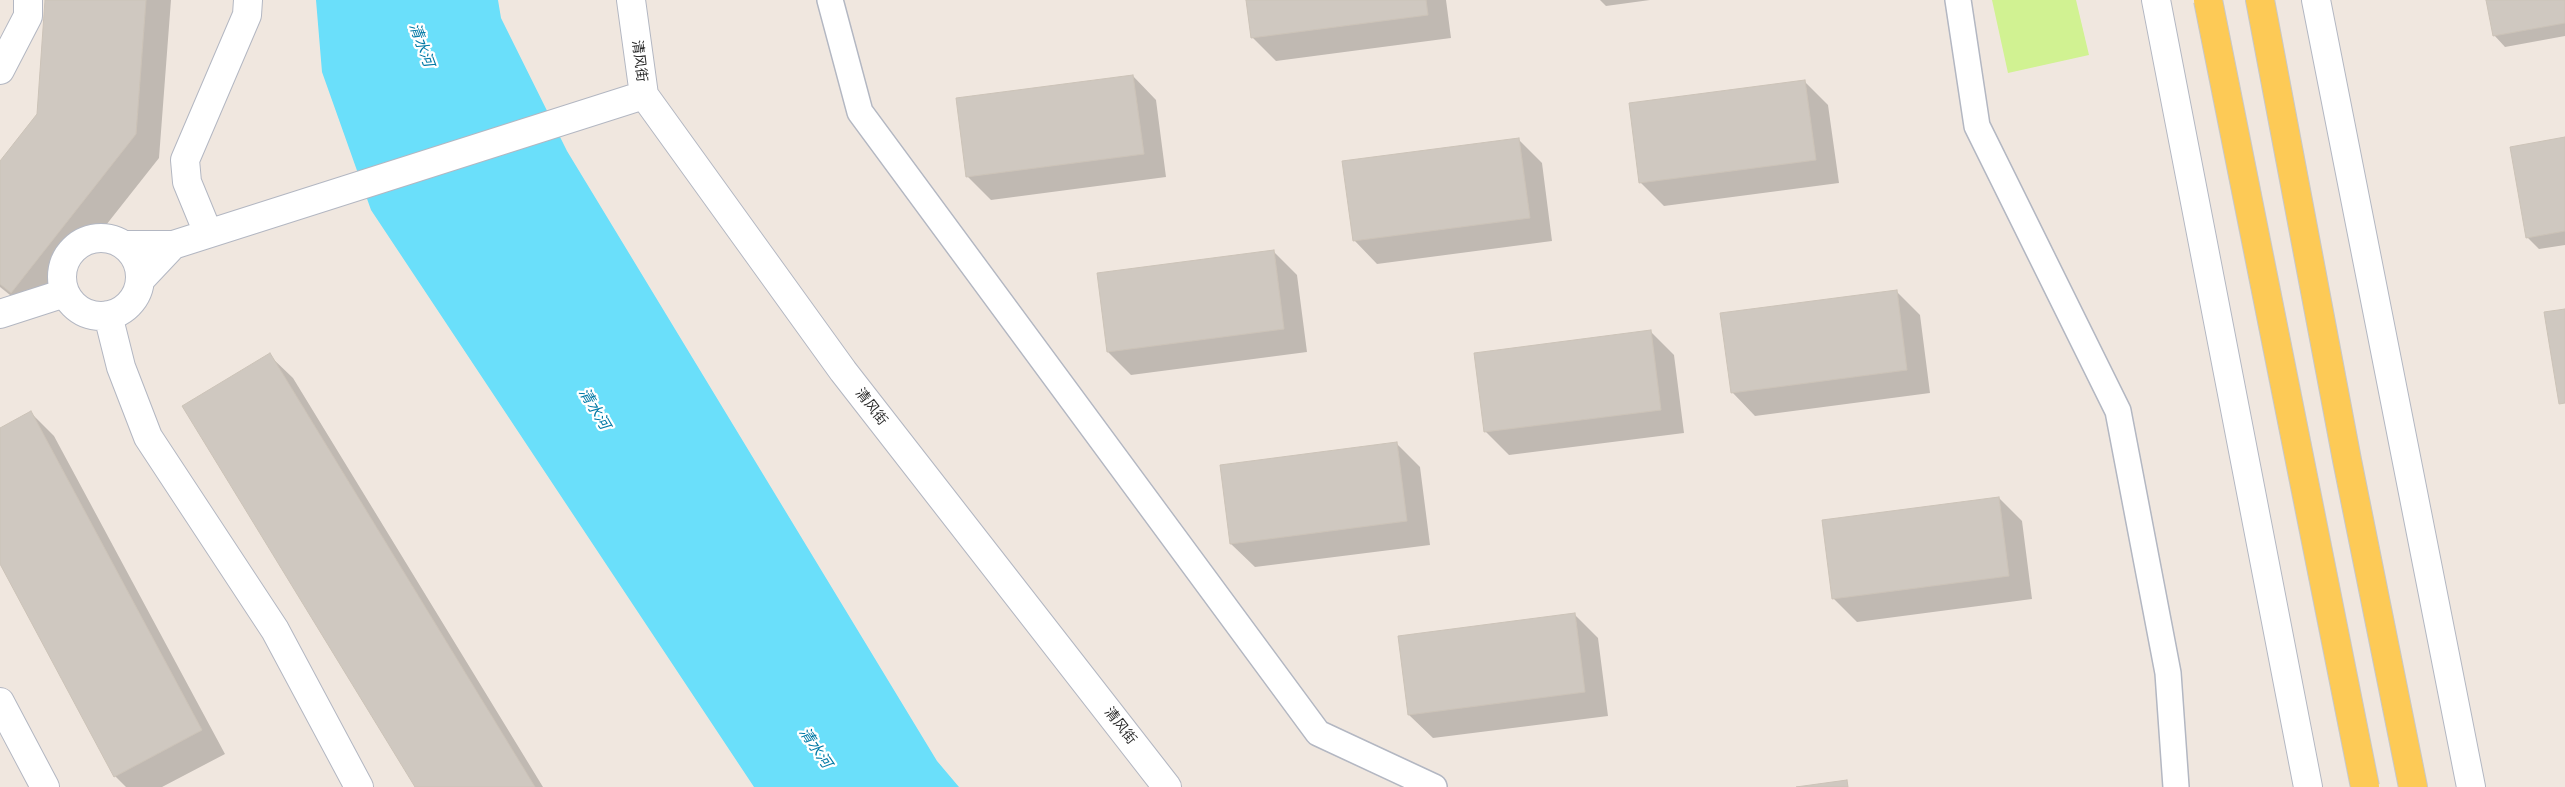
<!DOCTYPE html>
<html>
<head>
<meta charset="utf-8">
<style>
  body { margin:0 }
  canvas { display:block; background:#f0e7df }
</style>
</head>
<body>
<canvas width="2565" height="787"></canvas>
<script>
const g = document.querySelector('canvas').getContext('2d');
g.lineJoin = 'round';
function paint(path, color) {
  g.fillStyle = color;
  g.fill(path, 'evenodd');
}
function poly(rows) {
  const path = new Path2D();
  for (const r of rows) {
    if (r.length === 3) {
      path.moveTo(r[0] + r[2], r[1]);
      path.arc(r[0], r[1], r[2], 0, 2 * Math.PI);
      continue;
    }
    path.moveTo(r[0], r[1]);
    for (let i = 2; i < r.length; i += 2) path.lineTo(r[i], r[i + 1]);
  }
  return path;
}
function strokePath(path, color, width, dash) {
  g.strokeStyle = color;
  g.lineWidth = width;
  g.lineCap = dash ? 'butt' : 'round';
  g.setLineDash(dash || []);
  g.stroke(path);
}
function drawText(font, color, halo, rows, align = 'center') {
  g.font = font + ' Helvetica,"Noto Sans SC",sans-serif';
  g.lineWidth = 4.5;
  g.setLineDash([]);
  g.textBaseline = 'middle';
  g.strokeStyle = halo;
  g.fillStyle = color;
  for (const [text, x, y, turn = 0] of rows) {
    g.save();
    g.translate(x, y);
    g.rotate((+turn || 0) * Math.PI / 180);
    g.textAlign = isNaN(turn) ? turn : align;
    if (halo) g.strokeText(text, 0, 0);
    g.fillText(text, 0, 0);
    g.restore();
  }
}
paint(poly([
  [1992,0,2076,0,2089,55,2008,73]
]), '#d1f292');
paint(poly([
  [316,0,498,0,501,18,567,151,937,761,959,787,754,787,371,210,322,72]
]), '#6adffa');
paint(poly([
  [47,0,171,0,159,158,35,315,0,287,0,163,38,115],
  [1247,0,1446,0,1451,38,1276,61,1252,37],
  [1600,0,1650,0,1606,6],
  [2488,0,2565,0,2565,36,2505,47,2494,35],
  [1133,76,1156,100,1166,177,991,200,968,177],
  [1805,82,1828,105,1839,183,1664,206,1640,182],
  [2565,139,2565,245,2539,249,2527,237],
  [1519,140,1542,163,1552,241,1377,264,1354,240],
  [1273,251,1297,275,1307,352,1131,375,1108,352],
  [1897,292,1920,315,1930,393,1755,416,1732,392],
  [1650,331,1674,355,1684,433,1509,455,1486,432,1476,354],
  [269,355,293,378,543,787,417,787],
  [31,413,54,436,225,754,162,787,126,787,115,776,0,562,0,429],
  [1396,443,1420,467,1430,545,1255,567,1231,544,1221,466],
  [1999,498,2022,521,2032,599,1857,622,1833,598],
  [1574,614,1598,638,1608,716,1433,738,1409,715,1399,637]
]), '#0003');
const building = poly([
  [45,0,146,0,136,134,11,293,0,284,0,161,37,114,45,0],
  [1246,0,1426,0,1428,15,1251,38,1246,0],
  [2486,0,2565,0,2565,23,2493,36,2486,0],
  [1133,75,1144,154,966,177,956,98,1133,75],
  [1805,80,1816,160,1639,183,1629,103,1805,80],
  [2565,137,2565,231,2526,238,2510,147,2565,137],
  [1519,138,1530,218,1353,241,1342,161,1519,138],
  [1274,250,1284,329,1107,352,1097,273,1274,250],
  [1897,290,1907,370,1731,393,1720,313,1897,290],
  [2565,309,2565,403,2559,404,2544,312,2565,309],
  [1651,330,1661,410,1484,432,1474,353,1651,330],
  [270,353,535,787,415,787,182,406,270,353],
  [31,411,202,730,114,777,0,564,0,428,31,411],
  [1397,442,1407,521,1230,544,1220,465,1397,442],
  [1999,497,2009,576,1832,599,1822,520,1999,497],
  [1575,613,1585,692,1408,715,1398,636,1575,613],
  [1847,780,1848,787,1796,787,1847,780]
]);
paint(building, '#cfc8c0');
strokePath(building, '#ccc3b8', 1);
const service = poly([
  [830,0,860,112,1318,733,1434,787],
  [1958,0,1977,126,2118,411,2168,673,2176,787]
]);
const minor = poly([
  [631,0,644,95,843,371,1167,787],
  [0,70,28,16,28,0],
  [208,233,187,182,185,160,247,15,248,0],
  [101,277,39],
  [124,245,173,245,141,279],
  [173,245,644,95],
  [0,314,65,293],
  [108,315,121,367,148,437,275,630,359,787],
  [0,702,45,787]
]);
const secondary = poly([
  [2156,0,2308,787],
  [2316,0,2471,787]
]);
const primary = poly([
  [2260,0,2347,460,2413,787]
]);
strokePath(service, '#b3b7c2', 28);
strokePath(minor, '#b3b7c2', 30);
strokePath(secondary, '#b3b7c2', 30);
strokePath(primary, '#c8c8c8', 30);
strokePath(service, '#fff', 25);
strokePath(minor, '#fff', 28);
strokePath(secondary, '#fff', 28);
strokePath(primary, '#fdca56', 28);
const primaryBridge = poly([
  [2208,0,2365,787]
]);
strokePath(primaryBridge, '#c8c8c8', 30, []);
strokePath(primaryBridge, '#fdca56', 28);
drawText('14px', '#2d2d2d', '#fff', [
  ["清风街",639,61,83],
  ["清风街",871,407,52],
  ["清风街",1120,726,52]
]);
drawText('italic 15px', '#027aa6', '#fff', [
  ["清水河",421,45,70],
  ["清水河",594,409,59],
  ["清水河",815,748,56]
]);
</script>
</body>
</html>
